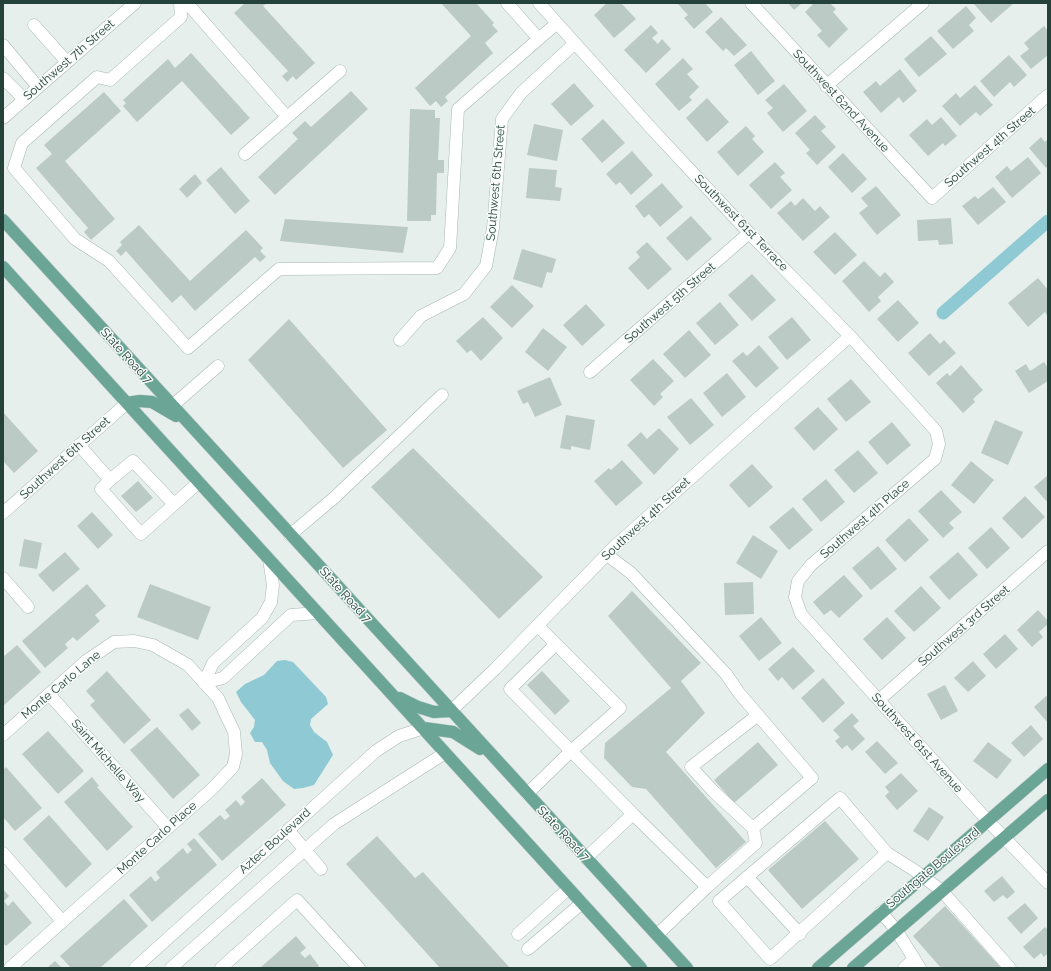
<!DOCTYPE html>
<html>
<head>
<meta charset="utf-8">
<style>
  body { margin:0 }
  #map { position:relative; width:1051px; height:971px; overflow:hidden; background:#e6efeb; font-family:Raleway,sans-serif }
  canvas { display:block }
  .frame { position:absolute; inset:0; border:4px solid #24423a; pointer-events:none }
</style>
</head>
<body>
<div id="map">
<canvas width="1051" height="971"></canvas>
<div class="frame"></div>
</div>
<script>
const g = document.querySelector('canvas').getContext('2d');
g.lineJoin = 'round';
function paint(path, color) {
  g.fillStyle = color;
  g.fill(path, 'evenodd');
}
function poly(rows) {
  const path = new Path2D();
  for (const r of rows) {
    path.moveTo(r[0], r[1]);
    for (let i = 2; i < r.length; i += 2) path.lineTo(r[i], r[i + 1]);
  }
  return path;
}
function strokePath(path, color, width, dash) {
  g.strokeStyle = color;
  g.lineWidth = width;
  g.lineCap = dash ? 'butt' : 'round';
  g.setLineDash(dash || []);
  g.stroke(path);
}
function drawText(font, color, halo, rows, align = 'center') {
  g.font = font + ' Raleway,sans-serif';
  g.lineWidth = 3;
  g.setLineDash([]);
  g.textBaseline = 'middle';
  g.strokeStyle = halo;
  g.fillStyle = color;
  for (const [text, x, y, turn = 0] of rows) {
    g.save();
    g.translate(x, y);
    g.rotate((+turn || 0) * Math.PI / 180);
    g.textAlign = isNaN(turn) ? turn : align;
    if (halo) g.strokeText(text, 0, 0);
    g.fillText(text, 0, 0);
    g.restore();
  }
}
paint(poly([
  [285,660,293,662,326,697,328,704,311,719,310,725,314,732,327,742,333,755,314,785,303,788,294,789,283,781,270,763,267,750,262,742,255,742,250,733,254,727,255,720,241,702,236,692,245,684,264,675,277,661]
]), '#8ec9d4');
strokePath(poly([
  [943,313,1048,221]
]), '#8ec9d4', 13);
paint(poly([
  [245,3,267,3,263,6,315,63,296,80,293,76,287,82,282,76,288,71,234,13],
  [441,3,476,3,494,23,492,25,498,31,485,43,493,53,445,97,448,101,441,107,436,101,430,106,415,88,471,36],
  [607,3,621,3,636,19,614,38,594,15],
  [677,3,705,3,713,12,694,29,684,18,688,15],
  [788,3,802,3,794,10],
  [814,3,830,3,836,9,833,12,848,29,829,48,817,35,822,31,805,12],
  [973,3,1014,3,991,23],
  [966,6,976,18,969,25,974,31,953,49,937,31],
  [721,17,747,45,734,56,726,48,723,51,705,32],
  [651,25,658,33,652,38,658,44,662,39,671,49,646,73,624,50],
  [1044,26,1048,31,1048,55,1031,69,1020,56,1029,49,1024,43],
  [931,36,947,54,919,77,904,59],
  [751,51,775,81,758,95,734,65],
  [191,53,250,118,231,135,182,81,137,122,123,106,126,103,123,100,168,59,175,68],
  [1009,55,1027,75,1014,87,1010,82,994,97,980,81],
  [683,58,693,69,687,74,699,87,689,97,692,100,679,111,655,84],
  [900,69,917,91,903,103,899,97,881,113,863,92,876,81,880,86],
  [574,83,594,106,571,126,551,104],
  [784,84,807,111,783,132,767,113,773,108,765,100],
  [975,85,993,105,980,116,976,112,960,126,942,106,956,93,960,98],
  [351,91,368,109,275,195,258,177,298,139,292,133,305,121,311,127],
  [104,92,121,111,65,161,115,219,91,240,84,232,88,228,36,168,52,154,44,145],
  [707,98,729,122,707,142,686,118],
  [410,109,435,110,435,118,440,118,438,160,444,160,444,173,437,173,436,215,431,215,431,221,407,221],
  [815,115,826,127,821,131,836,147,817,165,806,153,810,150,795,133],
  [941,117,957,136,945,146,943,143,928,156,909,135,927,119,932,125],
  [603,119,625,143,602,163,581,139],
  [534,124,563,130,557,161,527,155],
  [746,126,755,136,752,139,764,152,738,176,717,152],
  [1041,137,1045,142,1048,139,1048,166,1046,168,1029,148],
  [632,151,653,175,631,195,620,182,616,185,606,174],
  [843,153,867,179,852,193,828,167],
  [1028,157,1041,173,1012,198,995,177,1007,166,1011,171],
  [775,162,785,173,780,177,792,190,771,209,749,185],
  [221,167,250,201,235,214,206,180],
  [529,168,557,170,555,187,562,188,560,201,526,198],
  [195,174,202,183,187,198,179,189],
  [662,183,683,207,660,227,649,214,644,218,635,206],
  [876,186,901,215,877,235,859,213,868,206,861,198],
  [993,187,1006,202,978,225,962,206,975,196,978,199],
  [803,198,815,211,820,206,830,217,803,241,777,213,791,201,795,206],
  [691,216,712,239,687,261,666,238],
  [951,218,953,244,939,245,938,240,918,241,917,220],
  [285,219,408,227,403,253,280,241],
  [139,225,190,281,246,230,263,248,260,251,266,257,260,262,255,257,195,311,181,295,172,303,126,251,121,256,116,251,122,245,120,242],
  [835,232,857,255,835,275,813,252],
  [647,242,672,269,648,290,628,268,640,257,636,252],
  [522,249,556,259,552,273,547,272,542,288,513,279],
  [864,261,880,277,885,272,894,282,878,297,881,301,869,312,842,281],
  [752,274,776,300,752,321,728,295],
  [1038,278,1048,290,1048,317,1045,312,1028,327,1008,303],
  [512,285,534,306,512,328,490,307],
  [898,300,919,323,898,342,877,319],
  [720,302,739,325,715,345,696,323],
  [586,304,605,325,582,346,563,325],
  [483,317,503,338,481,361,471,350,467,353,456,341],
  [792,317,811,340,787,360,768,337],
  [289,319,387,430,343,468,248,360],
  [543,328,567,347,548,371,525,352],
  [689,330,711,355,685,378,663,354],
  [930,333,940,344,944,340,956,353,929,376,908,353],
  [759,345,779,368,756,388,732,361,743,352,747,356],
  [653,359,674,381,660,394,663,397,654,406,630,380],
  [1044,362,1048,368,1048,381,1029,393,1015,371,1026,364,1030,371],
  [961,365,983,390,973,399,975,402,963,413,936,383,947,373,950,376],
  [727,373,746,397,722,417,703,393],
  [550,377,562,405,535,417,528,402,523,404,517,391],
  [851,379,871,402,846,422,827,399],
  [691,398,714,425,690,445,667,417],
  [818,407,838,429,814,451,794,428],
  [3,412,38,451,14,473,3,461],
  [566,415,595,420,590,450,571,446,571,450,560,448],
  [995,420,1023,432,1008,465,981,453],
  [892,422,911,445,887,465,868,442],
  [659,428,679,449,654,475,627,445,641,432,647,439],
  [413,448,543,577,499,619,371,487],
  [858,450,878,473,854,493,834,470],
  [622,460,643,483,616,506,594,481,609,468,611,470],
  [971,461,994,480,974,504,951,485],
  [752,464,773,487,749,508,729,485],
  [1048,475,1048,503,1034,487],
  [826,479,845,502,821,522,802,499],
  [138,481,153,498,136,512,121,496],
  [941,490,962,512,949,523,954,528,943,538,918,511],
  [1025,496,1045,517,1022,539,1002,518],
  [793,507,813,530,789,550,769,527],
  [92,512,113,535,98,549,77,526],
  [909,518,929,540,905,562,885,540],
  [991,527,1010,548,987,569,968,548],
  [753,535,778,551,761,579,736,563],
  [24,539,42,543,37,569,19,566],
  [878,546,897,569,871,590,852,568],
  [65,552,80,569,53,592,38,575],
  [958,552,978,575,949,600,929,577],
  [844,575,863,596,839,618,831,610,824,615,813,602],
  [753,582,754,614,725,615,724,583],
  [87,584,106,606,95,615,100,621,77,641,73,637,65,644,68,648,45,668,22,641],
  [150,584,211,607,198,640,137,617],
  [921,586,941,608,914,632,894,611],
  [632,591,701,663,681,681,705,713,666,752,746,842,716,868,646,789,632,787,604,758,605,743,671,688,608,616],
  [1038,610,1048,621,1048,624,1039,632,1043,637,1032,647,1017,630],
  [761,617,782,643,759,661,739,636],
  [887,617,906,638,882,660,863,639],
  [1005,634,1018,649,996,669,983,654],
  [17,645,41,672,3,706,3,657],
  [793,647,815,671,793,690,782,677,778,681,768,669],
  [973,661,986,676,968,692,954,678],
  [107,671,151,720,124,744,90,705,95,701,86,691],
  [542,671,570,701,555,715,527,685],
  [823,678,845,703,823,723,801,698],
  [945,685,958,711,941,720,927,694],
  [1046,696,1048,698,1048,723,1034,707],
  [188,708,201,723,192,731,179,715],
  [852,713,859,721,853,726,865,739,852,751,847,745,842,749,835,741,840,737,833,730],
  [1031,725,1043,739,1024,757,1011,743],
  [157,727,200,775,173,799,130,750],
  [48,731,84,771,58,794,22,754],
  [877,741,898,763,885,774,865,752],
  [758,742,778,765,734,803,714,780],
  [988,742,1012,760,997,779,973,761],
  [6,767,42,808,15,831,3,817,3,770],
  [901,773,918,791,897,810,885,796,889,792,885,787],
  [92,777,99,786,97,787,133,827,107,851,64,802],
  [262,778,286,805,222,861,198,834,220,815,225,820,230,816,225,810,236,800,241,806,245,802,241,797],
  [929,807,944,817,928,841,913,831],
  [49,815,92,864,66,888,23,839],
  [825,821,859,859,802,909,768,870],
  [377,836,415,878,423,872,510,968,440,968,346,864],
  [194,838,217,865,152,922,129,895,151,876,155,882,160,878,156,872,183,848,187,854,192,850,187,844],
  [1002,876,1015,892,1007,899,1003,895,994,902,984,891],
  [3,889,9,896,4,901,8,906,13,901,32,923,6,946,3,943],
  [124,899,148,926,100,968,71,968,60,956],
  [1025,903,1038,918,1021,934,1007,918],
  [945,906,1001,968,941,968,913,936],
  [1045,927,1048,930,1048,953,1044,957,1041,953,1034,959,1023,947],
  [296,936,306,948,300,953,305,958,310,954,319,966,317,968,260,968],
  [55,961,62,968,47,968]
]), '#bbcac4');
const minor = poly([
  [180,3,181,17,110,80,97,77,22,143,14,168,75,239,109,261,188,348,279,269,437,268,450,248,458,109,556,24],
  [187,3,287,117],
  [507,3,538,38],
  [539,3,651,128,749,233,850,336,936,431,939,444,935,459,811,565,798,581,795,597,801,614,988,821,1048,883],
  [751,3,932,198,1048,95],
  [34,25,67,62],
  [3,45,38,87],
  [3,78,24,99],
  [826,86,923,3],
  [3,118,135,3],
  [245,154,340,71],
  [400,340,421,316,464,294,486,266,493,228,502,119,521,93,574,44],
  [590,372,749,233],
  [172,406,218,366],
  [79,445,110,480,101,489,141,534,199,482],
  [110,480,133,461,174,504],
  [3,513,127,403],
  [290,535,335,497,442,395],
  [607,555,631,573,726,674,739,693,812,778,753,828,756,843,707,887],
  [3,578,28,607],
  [538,626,620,708,571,751,510,689,556,644],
  [204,683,213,663,262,618,271,602,273,585,269,559],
  [204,683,223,678,291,615,318,613],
  [49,694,168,828],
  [879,700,1048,551],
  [451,711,495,669,615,546,850,336],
  [3,735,86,661,114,642,134,641,153,645,188,665,218,698,234,732,236,754,233,767,212,789,10,968],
  [527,794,571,751,633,814,586,858],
  [633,814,707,887,657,935],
  [753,828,714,792,691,767,758,715],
  [288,830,321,869],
  [3,853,62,921],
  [887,853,770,959,719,901,840,798,887,853,914,870,942,891,1010,968],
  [747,877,800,934],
  [881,912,896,930,920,968],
  [518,934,568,889],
  [528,949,582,903],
  [135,968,376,751,399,736,424,728],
  [171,968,334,824,445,753],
  [221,968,297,900,359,968],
  [904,968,913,960]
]);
const major = poly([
  [3,220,687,968],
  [3,267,641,968],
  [127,403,140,401,152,402,176,416],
  [400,698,418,707,434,712,451,711],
  [424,728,453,732,480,749],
  [818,968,1048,769],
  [853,968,1048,800]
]);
strokePath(minor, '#a8b8b2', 13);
strokePath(major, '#c2cac8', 13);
strokePath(minor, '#fff', 12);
strokePath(major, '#6aa596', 12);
drawText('12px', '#24423a', '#f7fbf9', [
  ["Southwest 7th Street",69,60,-41],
  ["Southwest 62nd Avenue",841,101,47],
  ["Southwest 4th Street",990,147,-41],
  ["Southwest 6th Street",496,183,-85],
  ["Southwest 61st Terrace",741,223,46],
  ["Southwest 5th Street",670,303,-41],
  ["State Road 7",126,356,48],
  ["Southwest 6th Street",65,458,-42],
  ["Southwest 4th Street",646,519,-43],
  ["Southwest 4th Place",865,519,-41],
  ["State Road 7",345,595,48],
  ["Southwest 3rd Street",964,626,-41],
  ["Monte Carlo Lane",61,685,-40],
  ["Southwest 61st Avenue",917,743,48],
  ["Saint Michelle Way",108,761,49],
  ["State Road 7",563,834,47],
  ["Monte Carlo Place",157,838,-42],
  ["Aztec Boulevard",275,841,-42],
  ["Southgate Boulevard",933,868,-40]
]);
</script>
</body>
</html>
